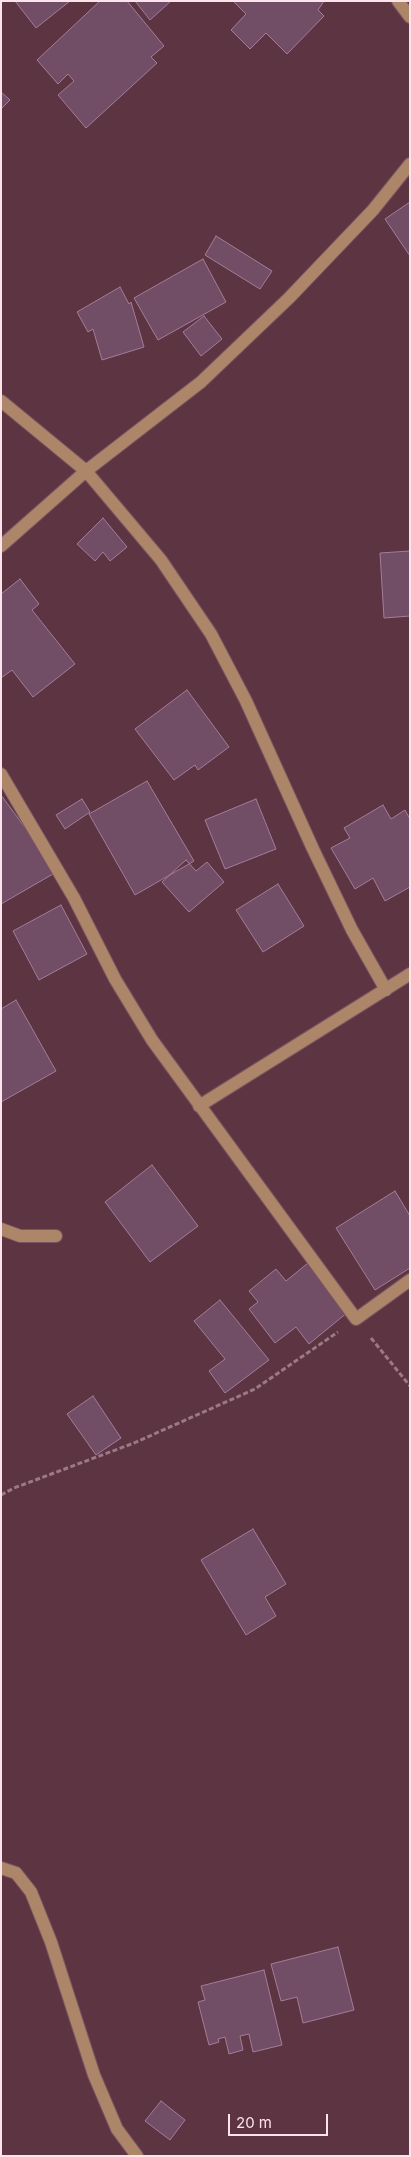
<!DOCTYPE html>
<html>
<head>
<meta charset="utf-8">
<style>
  body { margin:0 }
  #map { position:relative; width:411px; height:2157px; overflow:hidden; background:#5d3442; font-family:Inter,sans-serif }
  canvas { display:block }
  .frame { position:absolute; inset:0; border:2px solid #fde3ea; pointer-events:none }
  .scale { position:absolute; left:228px; top:2114px; width:100px; height:22px; box-sizing:border-box; border:2px solid #fde3ea; border-top:0; padding-left:6px; font-size:15px; line-height:18px; white-space:nowrap; color:#fde3ea; -webkit-text-stroke:4px #5d3442; paint-order:stroke }
</style>
</head>
<body>
<div id="map">
<canvas width="411" height="2157"></canvas>
<div class="frame"></div>
<div class="scale">20 m</div>
</div>
<script>
const g = document.querySelector('canvas').getContext('2d');
g.lineJoin = 'round';
function paint(path, color) {
  g.fillStyle = color;
  g.fill(path, 'evenodd');
}
function poly(rows) {
  const path = new Path2D();
  for (const r of rows) {
    path.moveTo(r[0], r[1]);
    for (let i = 2; i < r.length; i += 2) path.lineTo(r[i], r[i + 1]);
  }
  return path;
}
function strokePath(path, color, width, dash) {
  g.strokeStyle = color;
  g.lineWidth = width;
  g.lineCap = dash ? 'butt' : 'round';
  g.setLineDash(dash || []);
  g.stroke(path);
}
const building = poly([
  [15,1,70,1,36,28,15,1],
  [100,1,127,1,164,46,151,57,157,63,86,128,58,95,74,81,68,74,58,84,37,60,100,1],
  [135,1,171,1,150,20,135,1],
  [233,1,324,1,318,10,324,16,287,54,266,33,250,49,231,30,246,14,233,1],
  [1,92,10,100,1,109,1,92],
  [410,202,410,256,385,219,410,202],
  [216,236,272,271,260,289,205,255,216,236],
  [203,259,226,302,158,340,134,298,203,259],
  [120,287,129,304,131,302,144,347,102,360,93,329,88,332,77,312,120,287],
  [204,316,222,339,201,356,183,332,204,316],
  [103,518,127,547,110,561,103,552,95,561,77,544,103,518],
  [410,551,410,616,384,618,380,553,410,551],
  [20,579,39,604,32,610,75,664,33,697,12,670,1,678,1,594,20,579],
  [187,690,229,747,198,770,195,765,174,780,135,729,187,690],
  [147,781,194,861,135,895,89,814,147,781],
  [1,795,26,829,53,874,1,904,1,795],
  [82,799,90,812,65,829,56,815,82,799],
  [256,799,276,849,225,869,205,820,256,799],
  [383,805,391,819,405,810,410,819,410,887,385,901,373,878,355,889,331,848,350,838,344,828,383,805],
  [186,860,196,871,207,862,224,882,189,912,162,882,186,860],
  [278,884,304,926,263,952,236,910,278,884],
  [61,905,87,954,39,980,13,931,61,905],
  [16,1000,56,1071,1,1102,1,1009,16,1000],
  [152,1165,198,1226,150,1262,105,1202,152,1165],
  [395,1191,410,1216,410,1268,375,1290,336,1228,395,1191],
  [308,1263,348,1312,309,1344,296,1327,275,1343,249,1309,258,1302,249,1291,276,1269,286,1281,308,1263],
  [220,1300,269,1360,225,1393,209,1371,225,1359,194,1321,220,1300],
  [93,1396,121,1438,96,1455,67,1414,93,1396],
  [253,1529,286,1584,265,1597,276,1616,246,1635,201,1560,253,1529],
  [338,1947,354,2010,303,2023,297,1997,281,2001,271,1964,338,1947],
  [264,1970,282,2045,253,2052,249,2034,240,2036,243,2050,229,2054,225,2037,218,2039,219,2042,209,2045,198,2002,205,2000,201,1986,264,1970],
  [161,2101,185,2120,170,2140,145,2121,161,2101]
]);
paint(building, '#714d66');
strokePath(building, '#a57d98', 1);
const minor = poly([
  [398,1,410,17],
  [1,401,86,471,161,560,211,634,246,701,313,849,352,930,386,990],
  [1,546,86,471,201,382,289,298,373,210,410,164],
  [1,774,74,898,115,979,152,1040,356,1319,410,1280],
  [199,1106,410,974],
  [1,1229,20,1236,56,1236],
  [1,1868,16,1873,31,1892,51,1942,94,2075,117,2129,137,2156]
]);
strokePath(minor, '#7a5460', 14);
strokePath(poly([
  [371,1338,410,1386],
  [1,1495,14,1488,134,1443,255,1389,338,1332]
]), '#9d7985', 3, [5, 2.5]);
strokePath(minor, '#ad8669', 12);
</script>
</body>
</html>
